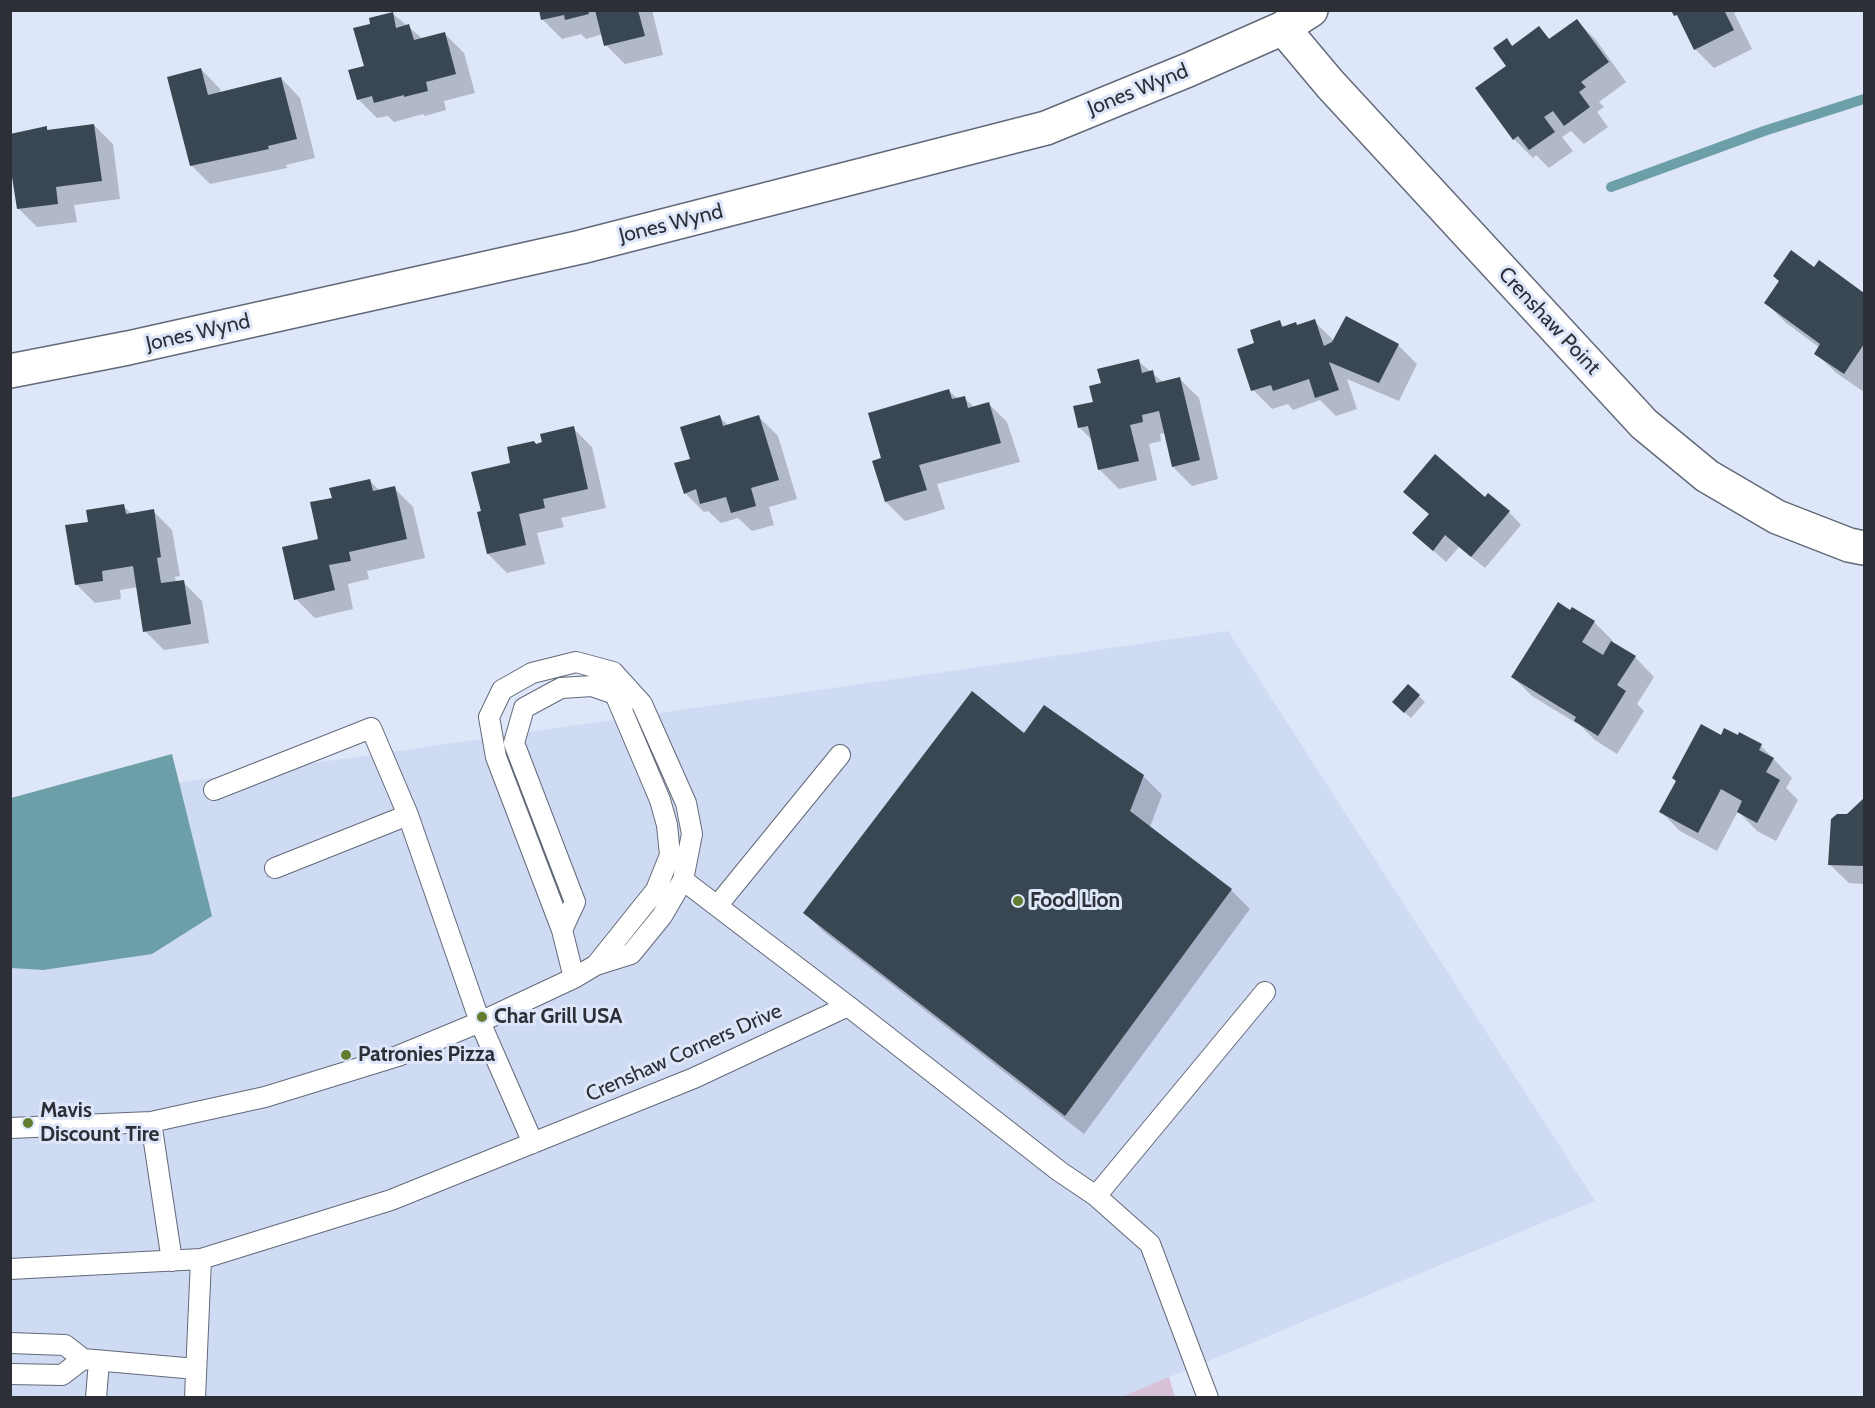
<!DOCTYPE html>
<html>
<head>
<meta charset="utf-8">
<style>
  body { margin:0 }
  #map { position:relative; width:1875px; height:1408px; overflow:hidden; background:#dee6f9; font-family:Cabin,sans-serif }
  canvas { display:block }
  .frame { position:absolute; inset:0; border:12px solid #2c2f36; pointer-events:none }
</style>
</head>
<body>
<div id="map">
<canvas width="1875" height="1408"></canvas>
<div class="frame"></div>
</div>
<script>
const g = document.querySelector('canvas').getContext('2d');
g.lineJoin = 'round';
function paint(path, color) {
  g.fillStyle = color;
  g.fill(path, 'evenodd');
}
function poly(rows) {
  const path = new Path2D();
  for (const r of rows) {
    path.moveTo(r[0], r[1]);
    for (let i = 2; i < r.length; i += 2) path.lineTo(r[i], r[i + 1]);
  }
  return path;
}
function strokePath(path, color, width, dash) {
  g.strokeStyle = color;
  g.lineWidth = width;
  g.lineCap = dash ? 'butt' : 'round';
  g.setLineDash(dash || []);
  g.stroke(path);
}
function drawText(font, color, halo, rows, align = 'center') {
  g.font = font + ' Cabin,sans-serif';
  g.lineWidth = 6;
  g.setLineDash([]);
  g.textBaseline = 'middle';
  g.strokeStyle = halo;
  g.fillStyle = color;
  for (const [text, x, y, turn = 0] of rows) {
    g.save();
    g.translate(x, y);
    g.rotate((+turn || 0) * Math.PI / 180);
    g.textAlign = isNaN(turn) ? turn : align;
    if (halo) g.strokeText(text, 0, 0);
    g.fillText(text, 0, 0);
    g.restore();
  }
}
paint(poly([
  [1228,631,1595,1201,1121,1397,11,1397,10,807]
]), '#cfdaf3');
paint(poly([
  [1169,1377,1175,1397,1121,1397]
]), '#d5c2d6');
paint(poly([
  [172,754,212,916,152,954,43,970,11,968,11,798]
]), '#6c9fa8');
paint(poly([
  [540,10,652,10,663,55,625,64,606,45,603,34,586,39,581,34,562,39,543,20],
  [1674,10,1740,10,1734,13,1752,49,1714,68,1695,49],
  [392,13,423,39,445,34,464,53,475,93,444,101,446,110,425,116,423,114,394,122,388,116,377,118,358,99,372,25],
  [1577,21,1596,40,1626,82,1599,102,1604,107,1597,112,1608,127,1584,144,1571,131,1562,137,1573,151,1549,168,1536,155,1533,158,1514,139,1477,89,1508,66,1507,40,1513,47,1539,28,1551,40],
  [201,69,220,89,221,94,281,78,300,98,315,158,286,165,287,168,210,184,191,165],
  [94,125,113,144,120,199,74,205,77,222,37,227,18,208,46,128,50,131],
  [1820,262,1864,294,1864,392,1835,372,1816,353,1820,348,1785,322,1766,303,1780,282,1815,269],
  [1314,321,1334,341,1398,345,1417,364,1399,401,1347,379,1357,409,1336,416,1320,400,1293,410,1288,404,1272,409,1253,390,1256,344,1279,322,1285,327,1295,323,1299,327],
  [1138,361,1164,383,1180,379,1199,398,1218,479,1192,486,1173,467,1165,433,1160,434,1161,441,1149,444,1157,480,1119,489,1100,470,1093,441,1080,428,1102,384],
  [949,391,958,399,964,398,974,407,988,403,1007,422,1020,462,937,484,945,509,905,521,886,502,883,459],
  [719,417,729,426,759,417,778,436,797,499,769,507,774,525,752,531,738,518,721,523,708,511,704,512,685,493,692,460],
  [573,428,592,447,606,508,561,518,564,527,537,533,545,564,507,573,488,554,483,512,512,464,537,445],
  [370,481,380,491,394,488,413,507,425,558,367,571,369,579,348,584,353,609,315,618,296,599,320,540,333,499],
  [1405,492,1485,499,1509,512,1521,525,1485,568,1459,547,1446,562,1414,533,1430,515],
  [123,506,132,514,153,511,172,530,180,576,175,577,176,583,183,582,202,601,209,643,164,650,145,631,138,587,120,590,121,599,95,603,76,584,89,523],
  [1594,622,1613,641,1612,643,1635,657,1654,677,1637,704,1644,711,1617,754,1595,740,1581,726,1532,696,1513,677],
  [1408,686,1425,702,1411,718,1400,708],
  [1725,730,1761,746,1792,778,1786,788,1798,800,1776,841,1757,831,1738,811,1717,851,1680,831,1661,812],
  [1024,735,1143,776,1162,795,1150,827,1231,890,1250,909,1084,1134,824,932,805,913],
  [1864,800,1864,884,1849,883,1829,864,1848,816]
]), '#0003');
strokePath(poly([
  [1611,187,1764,131,1864,99]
]), '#6c9fa8', 10);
paint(poly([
  [539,10,588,10,589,14,565,20,564,15,541,20],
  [595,10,638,10,645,36,604,46],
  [1671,10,1724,10,1734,30,1694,50,1677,15,1674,16],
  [393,12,396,28,409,24,414,40,445,32,456,74,426,82,428,91,404,97,404,95,374,103,372,96,357,100,348,70,364,66,353,28,370,24,369,18],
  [1577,19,1609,62,1581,82,1586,87,1579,92,1590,107,1564,126,1553,111,1544,117,1555,132,1529,150,1518,136,1513,140,1475,88,1506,66,1493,48,1507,38,1512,46,1539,26,1549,39],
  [201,68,208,95,281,77,297,139,268,146,269,149,190,166,167,77],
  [94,124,102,181,56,187,58,204,17,209,10,164,10,134,47,126,47,130],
  [1791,250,1814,267,1819,260,1864,293,1864,344,1844,374,1814,354,1820,344,1764,303,1779,281,1773,276],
  [1346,316,1399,344,1379,383,1329,362,1339,390,1315,398,1309,379,1273,391,1271,385,1251,391,1237,349,1254,343,1250,330,1280,320,1282,327,1296,322,1297,325,1315,319,1324,346,1332,342],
  [1139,359,1142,373,1153,370,1156,383,1180,377,1200,460,1172,467,1159,411,1142,415,1143,422,1130,425,1139,461,1098,470,1088,426,1078,428,1073,406,1093,402,1089,386,1101,383,1097,369],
  [949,389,952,399,965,396,968,408,989,402,1001,443,919,465,927,490,885,502,872,461,881,458,868,413],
  [720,415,723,426,759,415,779,480,751,488,756,506,731,513,726,497,700,504,696,489,684,494,674,463,690,459,680,427],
  [574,426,588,489,543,499,545,508,519,514,526,545,487,554,477,512,481,511,471,472,510,463,507,447,534,441,536,444,542,442,540,434],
  [1435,454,1485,497,1488,493,1510,511,1471,557,1445,535,1433,551,1412,533,1429,514,1403,492],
  [370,479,373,491,395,486,407,539,349,552,351,561,329,565,335,590,294,600,282,547,318,539,310,502,332,498,329,488],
  [124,504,126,514,154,509,161,557,157,558,161,583,184,580,191,624,143,632,133,566,102,571,103,581,75,585,65,525,88,522,86,510],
  [1558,602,1570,610,1572,607,1595,621,1582,642,1603,655,1611,641,1636,656,1617,685,1626,691,1598,736,1574,721,1576,717,1511,677],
  [1408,684,1420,695,1404,713,1392,702],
  [972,691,1024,733,1044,705,1144,775,1130,811,1232,889,1065,1116,803,913],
  [1701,724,1721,735,1724,728,1738,735,1739,732,1762,744,1759,750,1774,758,1766,772,1780,780,1757,823,1737,812,1742,801,1721,789,1698,833,1659,812,1676,781,1672,778],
  [1864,798,1864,866,1828,865,1831,819,1837,814,1847,814]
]), '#384752');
const lane = poly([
  [840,755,717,906,848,1006],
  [275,868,408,815],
  [683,880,717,906],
  [562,930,575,902,514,743,524,708,561,688,592,686,615,694,660,800,667,825,670,855,656,890,596,965],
  [151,1122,265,1097,398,1056,480,1022,408,815,371,728,214,790],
  [10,1128,151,1122,172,1261],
  [533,1143,480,1022,574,978,596,965,631,954,662,916,683,880,692,834,686,803,642,704,613,672,576,662,532,673,502,690,489,717,496,757,562,930,574,978],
  [1096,1196,1265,992],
  [10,1269,201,1259,391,1200,694,1078,848,1006,1059,1171,1096,1196,1150,1244,1208,1398],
  [10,1343,65,1345,83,1359,196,1369],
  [10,1374,62,1375,83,1359],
  [96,1398,99,1361],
  [195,1398,201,1259]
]);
const street = poly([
  [1283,28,1330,84,1644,424,1707,476,1777,517,1849,545,1864,548],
  [10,371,128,348,581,247,1046,128,1188,70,1283,28,1311,10]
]);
strokePath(lane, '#626979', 22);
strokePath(street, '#626979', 36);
strokePath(lane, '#fff', 20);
strokePath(street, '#fff', 33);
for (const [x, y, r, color] of [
  [1018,901,6,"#637c2f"],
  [482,1017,6,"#637c2f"],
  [346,1055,6,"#637c2f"],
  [28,1123,6,"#637c2f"]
]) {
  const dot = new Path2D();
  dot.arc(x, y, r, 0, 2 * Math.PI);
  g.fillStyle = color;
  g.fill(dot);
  strokePath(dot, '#dee6f9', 2);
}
drawText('21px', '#2c2f36', '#dee6f9', [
  ["Jones Wynd",1138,90,-22],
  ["Jones Wynd",671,224,-14],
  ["Crenshaw Point",1549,321,47],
  ["Jones Wynd",198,333,-13],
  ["Crenshaw Corners Drive",684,1053,-24]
]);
drawText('bold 21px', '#2c2f36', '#dee6f9', [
  ["Food Lion",1030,901],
  ["Char Grill USA",494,1017],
  ["Patronies Pizza",358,1055],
  ["Mavis",40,1111],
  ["Discount Tire",40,1135]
], 'left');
</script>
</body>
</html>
